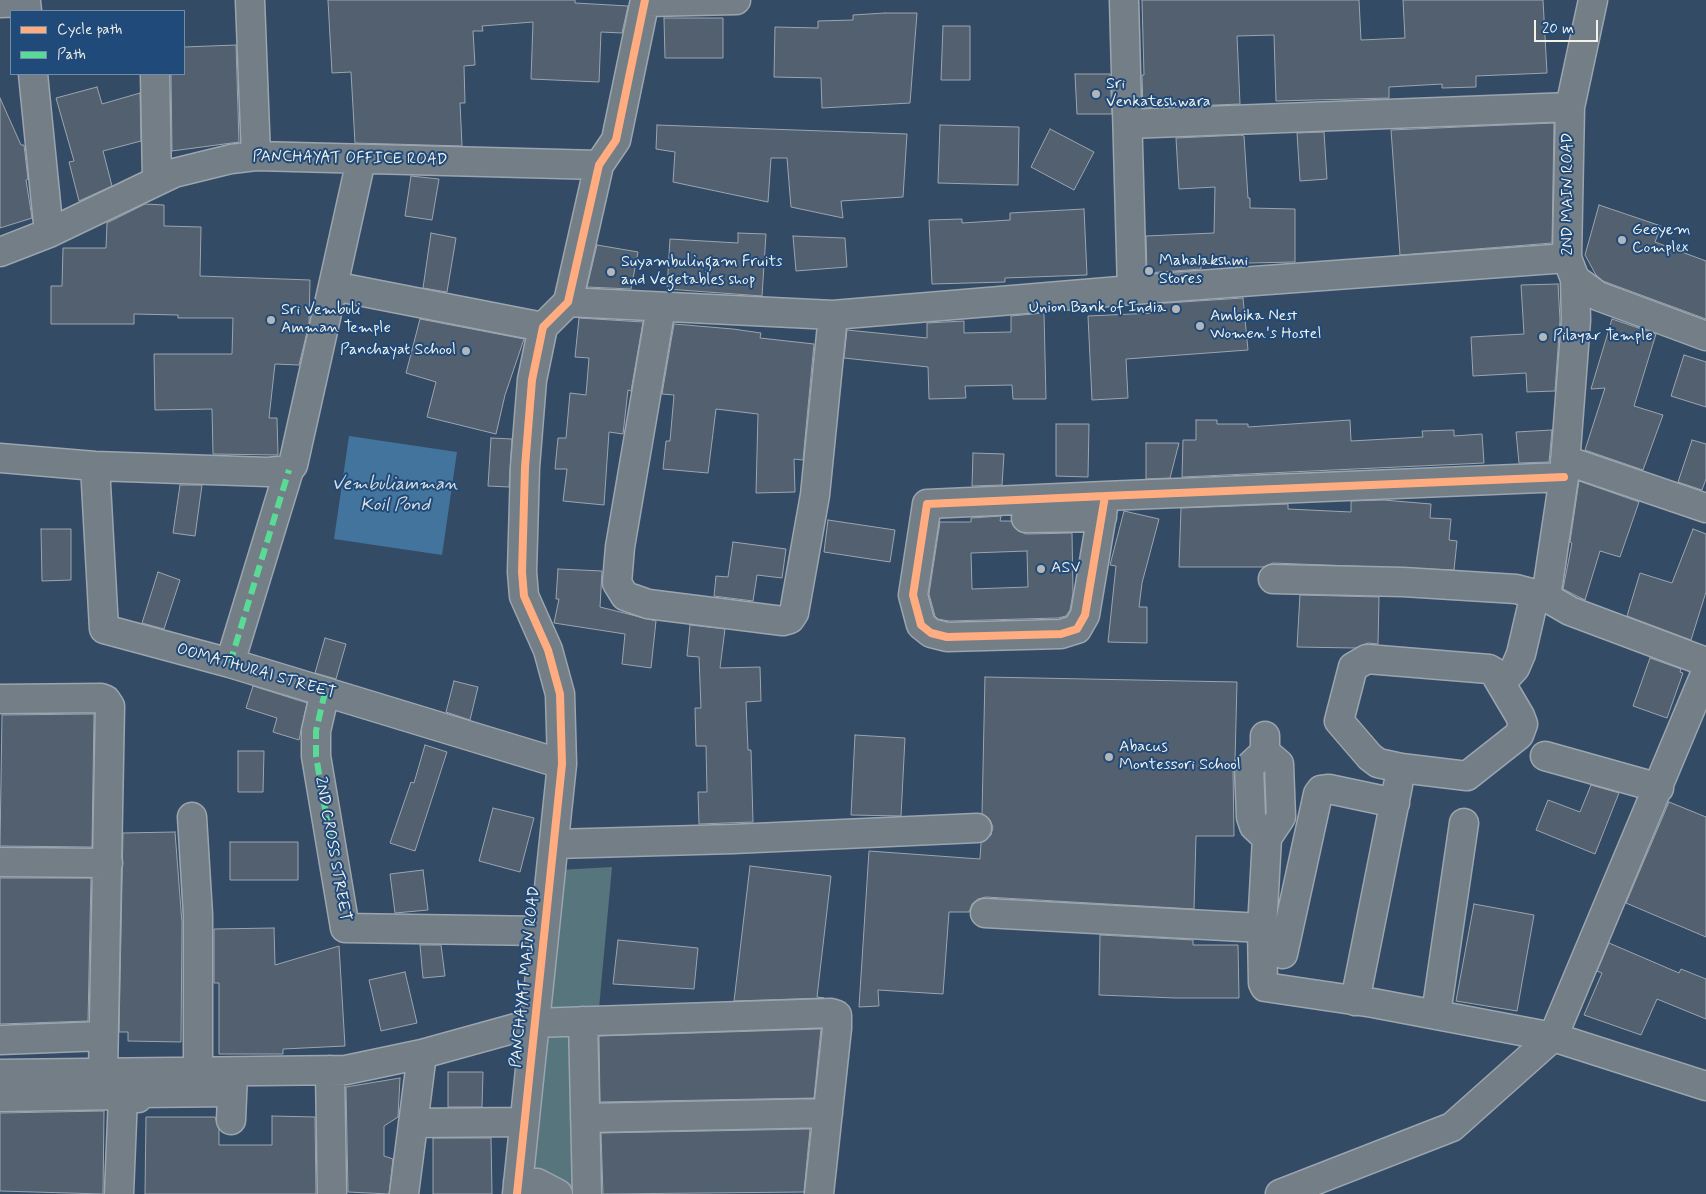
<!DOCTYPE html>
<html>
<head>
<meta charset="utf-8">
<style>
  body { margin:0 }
  #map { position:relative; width:1706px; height:1194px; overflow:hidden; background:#344b65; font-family:Mynerve,sans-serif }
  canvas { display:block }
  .legend { position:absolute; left:10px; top:10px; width:175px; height:65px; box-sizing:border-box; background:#1f4a7a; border:1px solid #748da6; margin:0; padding:6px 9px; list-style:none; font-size:15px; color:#f4f1e8 }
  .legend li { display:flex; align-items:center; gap:10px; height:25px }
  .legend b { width:25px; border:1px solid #748da6 }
  .scale { position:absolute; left:1534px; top:20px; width:64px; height:22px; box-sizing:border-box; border:2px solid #f4f1e8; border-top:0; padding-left:6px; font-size:15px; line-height:18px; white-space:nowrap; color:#f4f1e8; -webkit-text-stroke:4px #1f4a7a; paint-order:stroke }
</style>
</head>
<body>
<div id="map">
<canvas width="1706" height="1194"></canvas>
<ul class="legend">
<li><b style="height:6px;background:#ffac80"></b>Cycle path</li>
<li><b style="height:6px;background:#5adb95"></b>Path</li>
</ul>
<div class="scale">20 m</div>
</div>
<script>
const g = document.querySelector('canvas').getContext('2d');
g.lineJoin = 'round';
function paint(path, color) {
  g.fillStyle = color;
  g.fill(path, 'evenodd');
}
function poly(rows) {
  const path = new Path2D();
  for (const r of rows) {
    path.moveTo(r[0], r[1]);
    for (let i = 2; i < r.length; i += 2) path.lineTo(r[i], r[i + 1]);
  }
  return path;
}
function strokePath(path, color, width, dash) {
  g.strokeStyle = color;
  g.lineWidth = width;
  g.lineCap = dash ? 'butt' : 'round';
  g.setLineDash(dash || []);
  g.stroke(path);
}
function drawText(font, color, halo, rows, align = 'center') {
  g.font = font + ' Mynerve,sans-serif';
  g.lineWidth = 4;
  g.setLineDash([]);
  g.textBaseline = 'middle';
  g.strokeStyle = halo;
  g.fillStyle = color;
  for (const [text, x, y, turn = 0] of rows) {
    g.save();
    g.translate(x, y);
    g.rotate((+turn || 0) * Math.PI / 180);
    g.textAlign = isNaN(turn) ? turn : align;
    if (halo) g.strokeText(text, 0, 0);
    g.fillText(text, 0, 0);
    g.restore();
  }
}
paint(poly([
  [612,867,582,1193,529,1190,559,870]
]), '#57757d');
paint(poly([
  [349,436,457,452,442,555,334,539]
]), '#43749d');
const building = poly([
  [328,0,575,0,575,3,628,6,622,33,601,32,599,82,531,79,533,22,482,26,483,31,473,31,475,65,464,66,465,103,460,103,462,146,355,143,351,72,332,73,328,0],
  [1142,0,1359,0,1361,40,1405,38,1403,0,1543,0,1547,73,1476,76,1476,87,1442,88,1442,84,1389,87,1389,98,1276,101,1274,35,1237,36,1240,104,1143,108,1142,75,1144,75,1142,0],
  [885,13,917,13,910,103,822,108,821,78,774,77,775,27,818,28,818,21,853,20,853,15,885,13],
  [664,18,723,18,723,58,665,58,664,18],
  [943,26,970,26,970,80,941,80,943,26],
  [236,45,239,142,172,151,171,74,184,74,184,47,236,45],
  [1075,74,1110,74,1112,114,1077,114,1075,74],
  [97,87,102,104,140,93,141,141,103,151,112,186,79,201,69,162,74,161,56,98,97,87],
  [0,98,21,145,24,145,28,179,26,180,32,218,0,228,0,98],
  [1554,123,1552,243,1400,255,1391,130,1554,123],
  [657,125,907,134,903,197,841,201,843,218,791,207,787,158,771,158,768,202,673,182,675,152,656,149,657,125],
  [940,125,1019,127,1018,185,938,183,940,125],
  [1050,129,1094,152,1074,190,1031,167,1050,129],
  [1324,132,1327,179,1300,181,1297,133,1324,132],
  [1241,135,1244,136,1248,198,1250,198,1250,208,1295,209,1295,262,1201,264,1201,269,1147,273,1146,236,1214,233,1215,187,1179,189,1176,138,1241,135],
  [411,176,439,179,432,220,405,216,411,176],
  [145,204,164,205,164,226,201,227,200,276,310,280,309,324,299,365,275,364,269,418,277,418,278,455,213,454,212,409,155,410,154,354,232,354,233,318,178,318,178,315,134,314,134,324,51,324,51,286,62,286,63,248,106,248,107,223,145,204],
  [1599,205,1661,226,1655,242,1706,261,1706,319,1603,281,1596,275,1585,255,1599,205],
  [1084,209,1087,275,1005,278,1005,282,932,284,929,220,962,219,962,223,1010,220,1010,213,1084,209],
  [431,233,456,238,447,292,423,288,431,233],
  [738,233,766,234,762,296,667,289,670,239,738,243,738,233],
  [793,236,845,238,847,267,796,271,793,236],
  [597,245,638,252,631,289,587,287,597,245],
  [1558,284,1560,320,1555,391,1527,392,1526,373,1473,376,1471,337,1524,334,1521,285,1558,284],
  [1243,298,1248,350,1126,359,1128,398,1092,400,1088,316,1153,313,1152,304,1243,298],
  [1044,313,1046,399,1013,399,1012,385,965,386,966,398,929,399,928,367,844,358,847,330,927,338,927,323,964,321,964,333,1011,332,1011,316,1044,313],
  [579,318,643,322,631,391,628,390,623,434,609,432,604,505,563,501,567,469,555,469,558,438,566,438,570,393,586,395,589,358,575,357,579,318],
  [420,319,524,339,505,395,496,434,427,417,436,382,406,373,420,319],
  [1612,319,1656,334,1634,406,1663,415,1643,470,1585,450,1605,388,1591,389,1612,319],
  [674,324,733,329,761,333,760,338,814,344,803,460,794,459,795,492,756,493,758,414,716,409,708,473,663,469,666,441,670,441,674,395,662,394,674,324],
  [1684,355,1706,362,1706,407,1671,396,1684,355],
  [1196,420,1217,420,1217,424,1248,424,1248,427,1350,420,1351,441,1423,437,1422,431,1454,430,1454,436,1482,434,1484,463,1182,477,1183,440,1196,440,1196,420],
  [1056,424,1089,424,1088,477,1056,476,1056,424],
  [1552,430,1549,462,1519,463,1516,432,1552,430],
  [491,438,512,439,509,487,488,486,491,438],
  [1692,440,1706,444,1706,479,1702,490,1678,482,1692,440],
  [1146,443,1179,443,1170,478,1146,479,1146,443],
  [973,453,1004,454,1002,485,972,486,973,453],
  [1579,481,1639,502,1620,557,1600,551,1585,600,1563,589,1572,543,1570,542,1579,481],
  [180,485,202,485,195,536,173,533,180,485],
  [1383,500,1431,504,1430,518,1451,519,1449,540,1457,541,1454,570,1273,563,1263,567,1179,567,1181,508,1288,504,1288,509,1351,512,1351,501,1383,500],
  [1124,511,1159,519,1142,583,1139,607,1147,607,1147,643,1108,642,1116,566,1110,565,1124,511],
  [1001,516,1000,521,1011,521,1018,531,1026,534,1072,533,1073,593,1070,610,1066,616,1058,618,949,621,938,619,935,616,929,594,940,522,971,522,971,518,1001,516],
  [1027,551,1028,587,972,589,971,553,1027,551],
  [828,520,895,530,890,562,824,552,828,520],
  [41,529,71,529,71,580,42,581,41,529],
  [1693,529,1706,534,1706,592,1691,640,1627,616,1640,573,1672,583,1693,529],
  [733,542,786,549,782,578,757,575,753,601,714,596,716,576,728,577,733,542],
  [558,569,602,571,600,607,656,621,651,668,622,664,625,634,554,623,559,599,556,599,558,569],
  [158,572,180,580,164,629,142,623,158,572],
  [1300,595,1379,597,1378,644,1368,643,1355,648,1297,647,1300,595],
  [690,625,725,629,720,668,760,667,761,701,746,702,748,750,751,750,753,822,699,824,698,792,707,792,706,746,696,746,695,708,701,708,699,657,687,656,690,625],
  [325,638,346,644,336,679,315,673,325,638],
  [1650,658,1681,669,1680,672,1683,673,1667,718,1633,706,1650,658],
  [985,677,1237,682,1235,760,1233,768,1234,836,1196,836,1194,909,986,897,978,899,972,904,969,912,949,912,943,994,878,990,879,1006,859,1007,869,851,980,859,981,843,991,835,993,827,990,820,982,814,985,677],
  [454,681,478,687,470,720,446,712,454,681],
  [253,686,307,703,299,740,273,732,277,718,246,708,253,686],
  [94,714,92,847,0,846,2,715,94,714],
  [855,735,905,738,901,816,851,815,855,735],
  [425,745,447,752,415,851,390,843,411,782,414,783,425,745],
  [238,751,264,751,263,792,238,792,238,751],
  [1591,785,1619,793,1595,854,1536,830,1548,800,1580,812,1591,785],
  [1669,802,1706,817,1706,937,1626,903,1669,802],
  [493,808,534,818,520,872,479,861,493,808],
  [175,832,182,923,181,1042,128,1041,128,1032,119,1032,123,833,175,832],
  [230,842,298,842,298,880,230,880,230,842],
  [750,866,831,876,817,997,824,998,734,1001,750,866],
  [423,870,428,910,395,913,390,874,423,870],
  [0,878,91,878,88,1021,0,1024,0,878],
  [1474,904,1534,915,1517,1011,1456,1001,1474,904],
  [274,928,275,965,339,946,345,1046,283,1049,283,1054,219,1054,219,983,214,983,214,929,274,928],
  [1100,935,1193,940,1193,945,1238,945,1239,998,1175,998,1099,995,1100,935],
  [618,940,698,948,694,989,613,984,618,940],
  [1609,943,1679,973,1681,969,1706,979,1706,1019,1657,999,1641,1035,1584,1015,1602,973,1597,971,1609,943],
  [420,945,441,945,445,976,423,978,420,945],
  [405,972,417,1023,381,1031,369,980,405,972],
  [821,1029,814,1098,600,1102,599,1036,821,1029],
  [448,1072,483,1072,482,1107,448,1107,448,1072],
  [400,1078,398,1117,384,1126,384,1156,393,1159,389,1194,348,1192,346,1087,400,1078],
  [104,1111,103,1194,0,1191,0,1113,104,1111],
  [272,1116,315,1117,316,1194,145,1194,146,1117,215,1117,219,1129,219,1145,272,1145,272,1116],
  [810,1129,804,1192,603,1194,601,1133,810,1129],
  [433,1138,491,1138,492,1194,433,1194,433,1138]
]);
paint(building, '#52606f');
strokePath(building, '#9ba5af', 1);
const minor = poly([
  [250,0,256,156],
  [1124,0,1132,290],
  [645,2,736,0],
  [0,3,26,2,27,11],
  [33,74,49,233],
  [155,74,157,181],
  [1128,124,1570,107],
  [0,252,49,233,174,173,231,159,256,156,599,165],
  [1575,279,1598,296,1706,336],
  [333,286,361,160],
  [568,302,833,315,1132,290,1567,258],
  [661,307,620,547,617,583,625,596,648,604,783,621,790,619,794,613,815,495,833,315],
  [0,458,95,466,268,472,289,470,293,465,333,286,543,327],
  [1565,460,1706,508],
  [95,466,104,629,230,663,562,764],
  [1105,496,1085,615,1077,629,1061,634,947,637,931,633,921,625,913,595,927,504,1105,496,1564,477],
  [1026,518,1102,517],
  [1273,579,1403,582,1516,589,1546,597,1570,611,1706,662],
  [1546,597,1564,477,1576,320,1575,279,1567,258,1570,107,1593,0],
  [1367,659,1489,669,1494,672,1520,716,1523,724,1519,735,1467,776,1401,768,1378,763,1370,757,1339,721,1353,667,1367,659],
  [230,663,289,470],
  [1501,683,1515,668,1521,654,1535,594],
  [325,692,316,731,316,756,345,928,544,931],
  [0,699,101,698,106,700,110,706,103,1074],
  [1265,736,1265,752,1279,764,1281,817,1267,838],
  [1265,752,1249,767,1251,817,1254,826,1267,838,1262,928,1263,983,1265,987,1373,1003,1553,1037,1706,1086],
  [1545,756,1659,788],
  [192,817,198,915,198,1073],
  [555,844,733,839,977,828],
  [0,862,108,863],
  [985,913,1262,928],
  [1283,954,1318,794,1321,790,1329,789,1395,803],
  [1355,1001,1398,785],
  [1436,1014,1464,823],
  [583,1021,587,1194],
  [0,1040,103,1036],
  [330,1070,332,1194],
  [0,1074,346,1070,422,1054,534,1023,831,1013,837,1015,837,1028,819,1194],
  [0,1097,119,1095,123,1096,119,1194],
  [138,1098,138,1093,232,1092],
  [585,1118,828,1113],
  [231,1120,233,1074],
  [413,1123,524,1122],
  [518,1182,537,1183,558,1194],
  [404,1194,422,1054],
  [517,1194,562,764,560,694,548,650,524,596,522,572,525,467,532,380,543,327,568,302,599,165,616,140,645,0],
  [1280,1194,1452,1127,1553,1037,1706,672]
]);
strokePath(minor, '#9ba5af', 31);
strokePath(minor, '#737e87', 28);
strokePath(poly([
  [230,663,289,470],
  [325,692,316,731,316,756,331,844]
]), '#5adb95', 6, [12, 6]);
strokePath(poly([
  [1105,496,1085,615,1077,629,1061,634,947,637,931,633,921,625,913,595,927,504,1105,496,1564,477],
  [517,1194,562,764,560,694,548,650,524,596,522,572,525,467,532,380,543,327,568,302,599,165,616,140,645,0]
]), '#ffac80', 8);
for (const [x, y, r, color] of [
  [1096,94,5,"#b1b7ba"],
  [1622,240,5,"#b1b7ba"],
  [1149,271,5,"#b1b7ba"],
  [611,272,5,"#b1b7ba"],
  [1176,309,5,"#b1b7ba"],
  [271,320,5,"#b1b7ba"],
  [1200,326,5,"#b1b7ba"],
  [1543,337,5,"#b1b7ba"],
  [466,351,5,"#b1b7ba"],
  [1041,569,5,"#b1b7ba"],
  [1109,757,5,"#b1b7ba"]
]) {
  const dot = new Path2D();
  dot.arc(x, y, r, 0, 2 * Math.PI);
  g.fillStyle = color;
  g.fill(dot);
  strokePath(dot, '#1f4a7a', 2);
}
drawText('16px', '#f4f1e8', '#1f4a7a', [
  ["Sri",1106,85],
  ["Venkateshwara",1106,103],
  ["Geeyem",1632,231],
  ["Complex",1632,249],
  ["Mahalakshmi",1159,262],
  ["Stores",1159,280],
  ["Suyambulingam Fruits",621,263],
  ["and Vegetables shop",621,281],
  ["Union Bank of India",1166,309,"right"],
  ["Sri Vembuli",281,311],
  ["Amman Temple",281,329],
  ["Ambika Nest",1210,317],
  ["Women's Hostel",1210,335],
  ["Pilayar Temple",1553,337],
  ["Panchayat School",456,351,"right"],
  ["ASV",1051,569],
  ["Abacus",1119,748],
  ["Montessori School",1119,766]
], 'left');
drawText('16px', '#f4f1e8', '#1f4a7a', [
  ["PANCHAYAT OFFICE ROAD",350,159,1],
  ["2ND MAIN ROAD",1569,194,-90],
  ["OOMATHURAI STREET",256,672,16],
  ["2ND CROSS STREET",332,849,80],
  ["PANCHAYAT MAIN ROAD",526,977,-84]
]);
drawText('italic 18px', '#dadfde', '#1f4a7a', [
  ["Vembuliamman",395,485],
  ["Koil Pond",395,506]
]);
</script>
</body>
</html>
